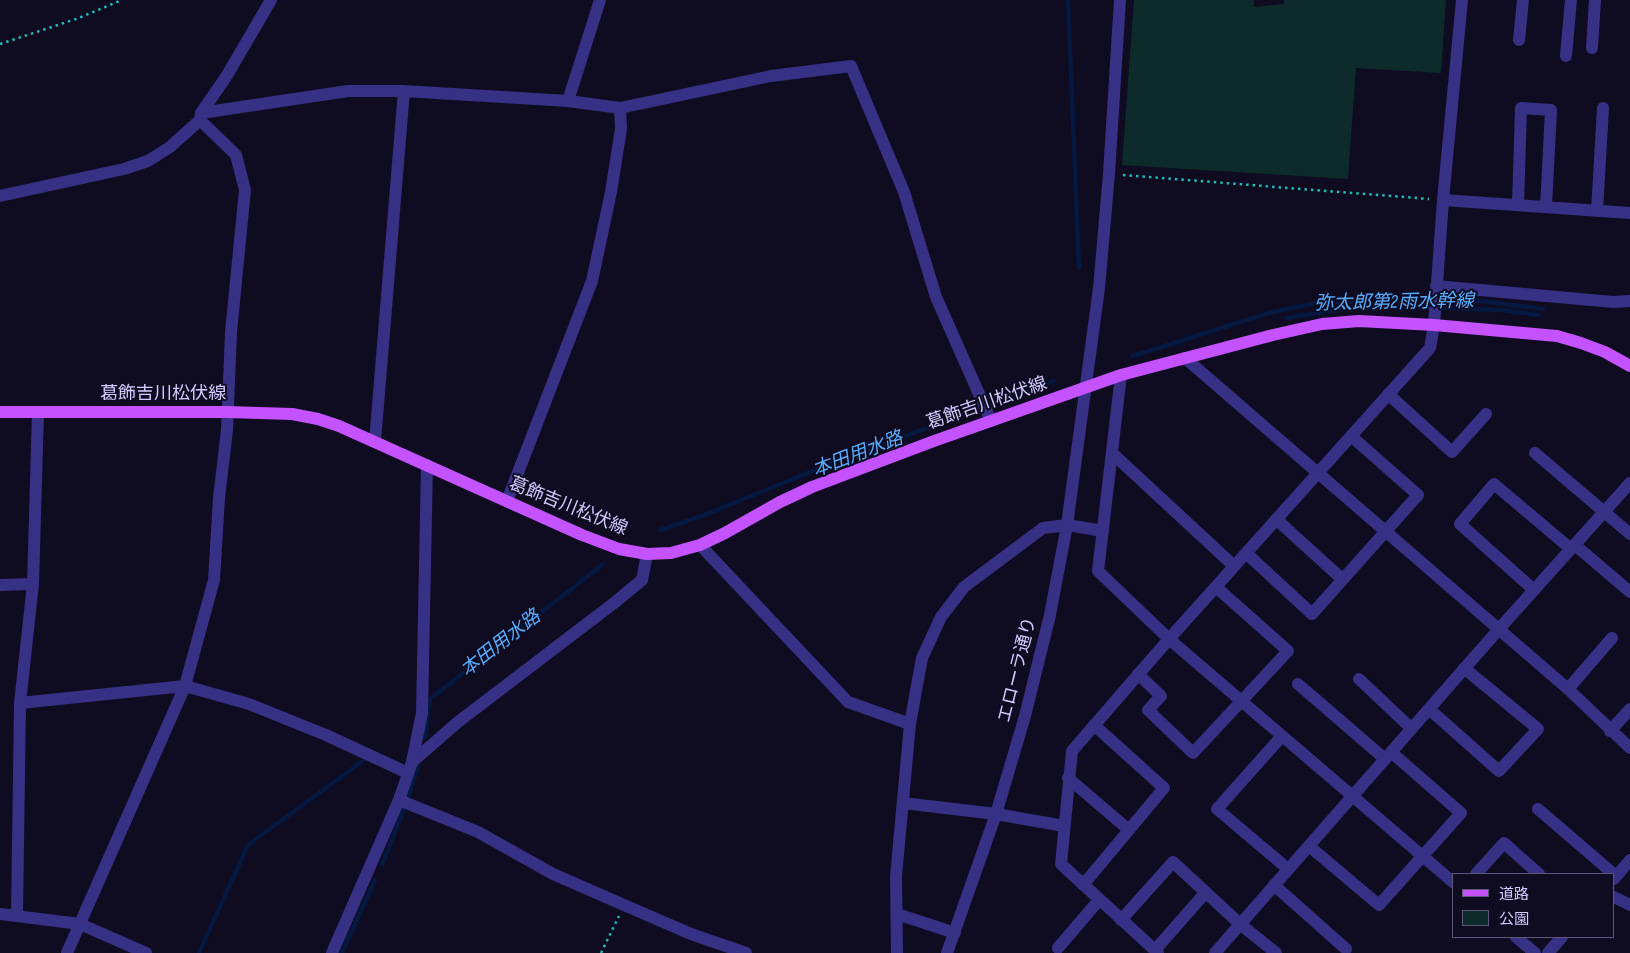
<!DOCTYPE html>
<html>
<head>
<meta charset="utf-8">
<style>
  body { margin:0 }
  #map { position:relative; width:1630px; height:953px; overflow:hidden; background:#0f0b21; font-family:"Sofia Sans Condensed","Noto Sans JP",sans-serif }
  canvas { display:block }
  .legend { position:absolute; left:1452px; top:873px; width:162px; height:65px; box-sizing:border-box; background:#0f0b21; border:1px solid #5d587a; margin:0; padding:6px 9px; list-style:none; font-size:15px; color:#d2cbff }
  .legend li { display:flex; align-items:center; gap:10px; height:25px }
  .legend b { width:25px; border:1px solid #5d587a }
</style>
</head>
<body>
<div id="map">
<canvas width="1630" height="953"></canvas>
<ul class="legend">
<li><b style="height:6px;background:#c452ff"></b>道路</li>
<li><b style="height:14px;background:#0d2b2b"></b>公園</li>
</ul>
</div>
<script>
const g = document.querySelector('canvas').getContext('2d');
g.lineJoin = 'round';
function paint(path, color) {
  g.fillStyle = color;
  g.fill(path, 'evenodd');
}
function poly(rows) {
  const path = new Path2D();
  for (const r of rows) {
    path.moveTo(r[0], r[1]);
    for (let i = 2; i < r.length; i += 2) path.lineTo(r[i], r[i + 1]);
  }
  return path;
}
function strokePath(path, color, width, dash) {
  g.strokeStyle = color;
  g.lineWidth = width;
  g.lineCap = dash ? 'butt' : 'round';
  g.setLineDash(dash || []);
  g.stroke(path);
}
function drawText(font, color, halo, rows, align = 'center') {
  g.font = font + ' "Sofia Sans Condensed","Noto Sans JP",sans-serif';
  g.lineWidth = 4;
  g.setLineDash([]);
  g.textBaseline = 'middle';
  g.strokeStyle = halo;
  g.fillStyle = color;
  for (const [text, x, y, turn = 0] of rows) {
    g.save();
    g.translate(x, y);
    g.rotate((+turn || 0) * Math.PI / 180);
    g.textAlign = isNaN(turn) ? turn : align;
    if (halo) g.strokeText(text, 0, 0);
    g.fillText(text, 0, 0);
    g.restore();
  }
}
paint(poly([
  [1134,0,1254,0,1254,7,1284,4,1284,0,1446,0,1441,73,1356,68,1348,179,1122,165]
]), '#0d2b2b');
strokePath(poly([
  [1068,0,1079,268],
  [1286,318,1350,308,1417,307,1501,310,1538,315],
  [1133,356,1269,313,1320,302,1481,301,1543,309],
  [661,530,707,514,835,462,1054,381],
  [425,737,430,699,602,565],
  [408,797,418,767],
  [382,865,405,807],
  [199,953,248,845,364,760],
  [342,953,375,880]
]), '#041840', 4.5);
strokePath(poly([
  [0,44,76,19,122,0],
  [1123,175,1429,199],
  [601,953,619,916]
]), '#21bcb8', 2.5, [2.5, 4]);
strokePath(poly([
  [1519,40,1523,0],
  [1592,48,1595,0],
  [1566,56,1571,0],
  [568,101,600,0],
  [201,113,348,91,404,91,568,101,620,108,771,76,851,66,904,192,936,297,991,421],
  [0,196,124,169,148,161,170,147,200,120,201,113,226,77,271,0],
  [1443,200,1630,213],
  [1518,205,1521,108,1551,110,1546,207],
  [1597,211,1603,108],
  [1436,286,1613,302,1630,301],
  [1185,358,1568,689,1630,748],
  [1121,375,1098,571,1169,639,1454,883],
  [1388,394,1452,452,1486,414],
  [375,441,404,91],
  [1112,453,1234,566],
  [1535,453,1630,534],
  [507,501,592,281,611,192,621,129,620,108],
  [1276,519,1342,579],
  [700,545,848,702,910,724],
  [1575,545,1630,592],
  [1246,553,1312,614,1418,495,1351,436],
  [0,585,33,584],
  [1534,590,1460,524,1494,484,1571,549],
  [1138,674,1161,696,1148,710,1193,753,1288,651,1216,587],
  [1359,679,1412,729],
  [1298,684,1385,759],
  [1568,689,1612,638],
  [20,703,185,686,249,704,326,735,408,773],
  [1429,709,1499,771,1538,729,1464,668],
  [1610,731,1630,709],
  [1282,736,1217,809,1288,869],
  [412,762,458,722,614,603,642,580,647,554],
  [1068,778,1129,830],
  [399,800,478,832,553,874,624,905,691,934,746,953],
  [903,803,996,814,1064,826],
  [1538,809,1616,876],
  [1309,846,1379,905,1461,813,1391,752],
  [1476,874,1504,843,1539,874],
  [1614,879,1630,860],
  [1083,885,1164,788,1094,725],
  [1274,885,1346,949],
  [1614,897,1630,905],
  [0,914,80,924,146,953],
  [897,914,955,933],
  [17,915,20,703,33,584,38,412],
  [1121,920,1173,862,1240,924,1276,953],
  [1516,937,1535,953],
  [1058,948,1099,900],
  [1155,950,1206,892],
  [67,953,185,686,214,580,219,498,227,430,231,332,245,190,236,155,200,120],
  [332,953,399,800,412,762,422,713,427,465],
  [897,953,896,876,910,724,922,658,941,617,964,587,1043,528,1067,525,1103,531],
  [947,953,996,814,1025,716,1050,615,1067,525,1099,288,1109,174,1120,0],
  [1158,953,1061,864,1072,751,1169,639,1430,348,1434,325,1443,200,1462,0],
  [1215,953,1499,629,1630,483],
  [1548,953,1562,937]
]), '#373185', 12);
strokePath(poly([
  [0,412,227,412,292,414,318,419,339,426,582,535,619,549,647,554,671,553,700,545,725,533,780,502,812,487,934,441,1121,375,1273,335,1322,324,1359,321,1434,325,1557,336,1581,343,1605,352,1630,366]
]), '#c452ff', 12);
drawText('18px', '#d2cbff', '#0f0b21', [
  ["葛飾吉川松伏線",163,394],
  ["葛飾吉川松伏線",987,404,-19],
  ["葛飾吉川松伏線",568,507,22],
  ["エローラ通り",1018,670,-76]
]);
drawText('italic 19px', '#59adff', '#0f0b21', [
  ["弥太郎第2雨水幹線",1394,303,-1],
  ["本田用水路",858,455,-21],
  ["本田用水路",501,644,-38]
]);
</script>
</body>
</html>
